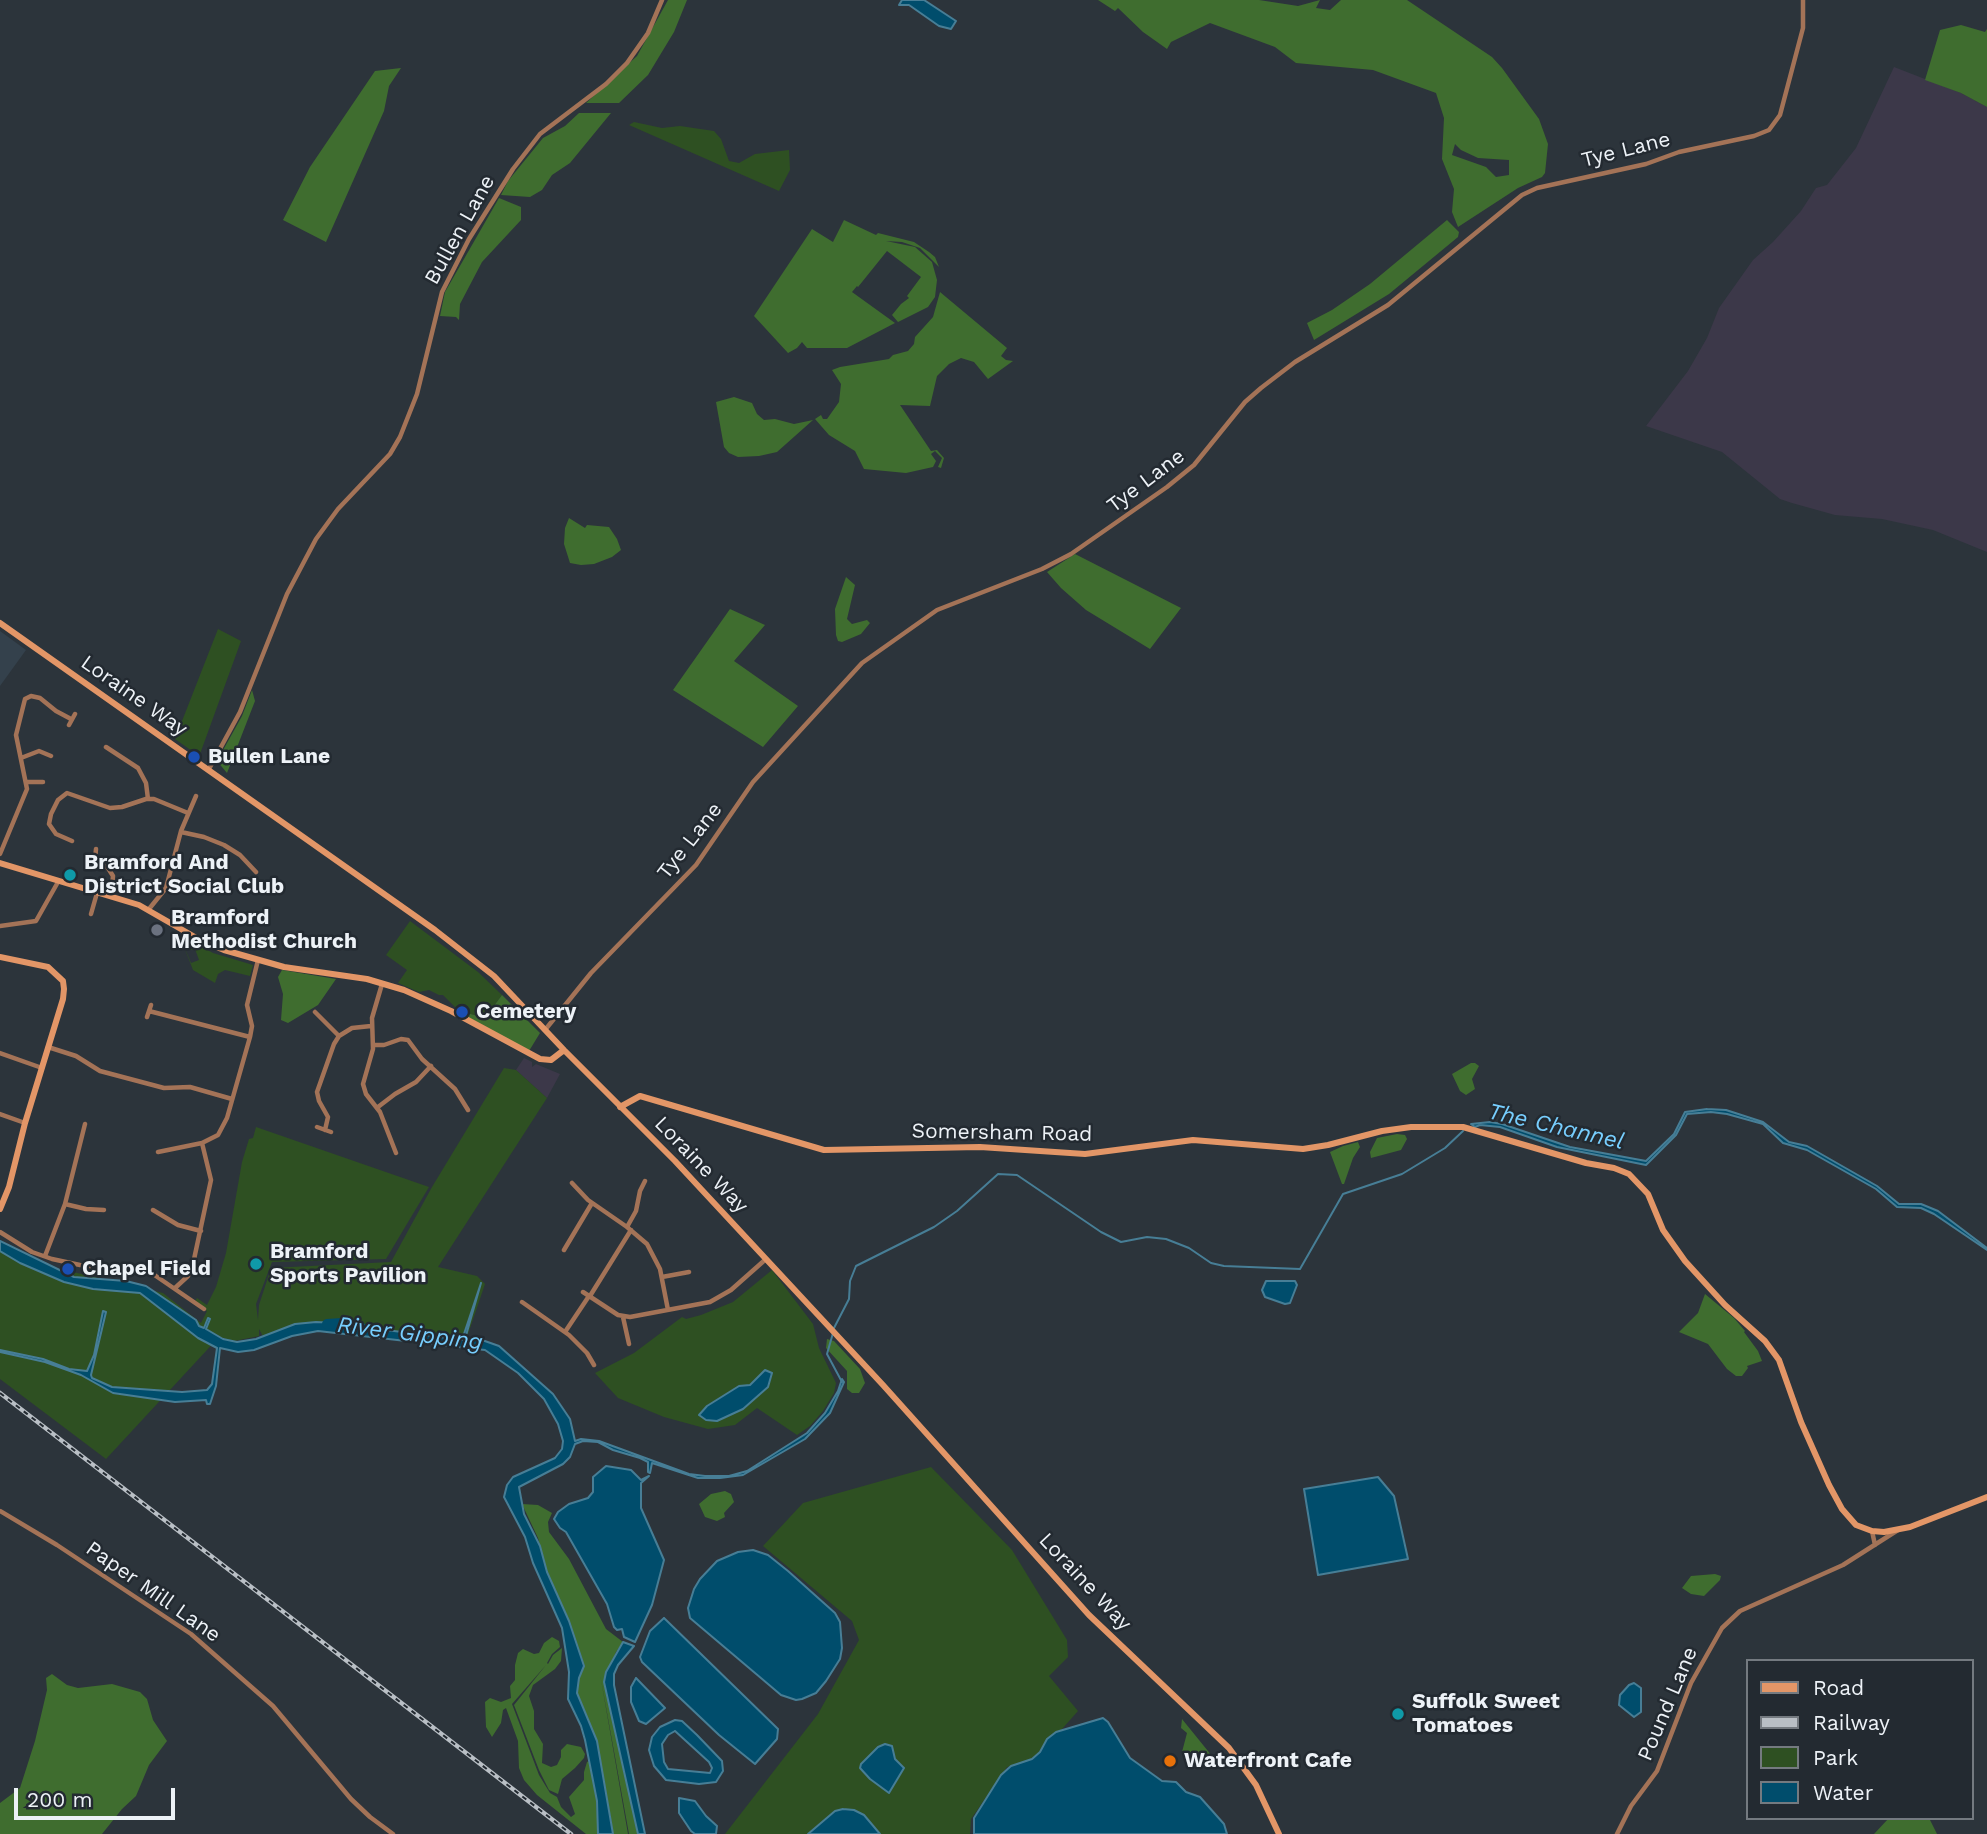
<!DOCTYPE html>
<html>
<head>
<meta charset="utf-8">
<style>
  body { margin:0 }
  #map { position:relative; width:1987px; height:1834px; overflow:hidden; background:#2c343b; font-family:"Work Sans",sans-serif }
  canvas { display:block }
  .legend { position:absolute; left:1746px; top:1659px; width:228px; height:161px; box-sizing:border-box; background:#232a31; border:2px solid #747a80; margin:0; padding:9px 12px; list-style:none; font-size:21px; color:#edf2f7 }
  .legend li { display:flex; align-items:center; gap:14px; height:35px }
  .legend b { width:35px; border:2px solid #747a80 }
  .scale { position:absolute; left:14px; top:1788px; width:161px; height:32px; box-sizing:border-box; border:4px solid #edf2f7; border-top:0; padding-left:9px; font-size:21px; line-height:24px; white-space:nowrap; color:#edf2f7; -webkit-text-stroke:5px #232a31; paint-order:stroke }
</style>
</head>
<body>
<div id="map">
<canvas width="1987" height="1834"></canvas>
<ul class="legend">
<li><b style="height:9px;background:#e39667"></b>Road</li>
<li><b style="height:9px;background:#b9bfc5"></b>Railway</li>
<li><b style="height:19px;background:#2e5022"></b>Park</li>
<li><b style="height:19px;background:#004d6c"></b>Water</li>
</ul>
<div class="scale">200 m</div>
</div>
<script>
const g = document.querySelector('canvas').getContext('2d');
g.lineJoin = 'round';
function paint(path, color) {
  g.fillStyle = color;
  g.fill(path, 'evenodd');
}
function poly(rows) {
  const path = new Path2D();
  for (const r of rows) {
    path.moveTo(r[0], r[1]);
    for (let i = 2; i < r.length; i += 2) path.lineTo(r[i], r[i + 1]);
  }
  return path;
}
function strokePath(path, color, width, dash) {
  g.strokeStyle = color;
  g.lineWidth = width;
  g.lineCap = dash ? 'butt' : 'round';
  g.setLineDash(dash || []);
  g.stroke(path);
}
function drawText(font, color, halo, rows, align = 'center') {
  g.font = font + ' "Work Sans",sans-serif';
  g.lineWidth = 5;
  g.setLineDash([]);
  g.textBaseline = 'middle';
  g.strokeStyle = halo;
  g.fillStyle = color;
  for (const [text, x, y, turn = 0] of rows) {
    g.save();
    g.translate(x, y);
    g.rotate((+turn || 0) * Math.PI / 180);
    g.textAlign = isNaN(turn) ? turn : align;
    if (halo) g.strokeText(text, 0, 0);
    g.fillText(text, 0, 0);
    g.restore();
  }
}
paint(poly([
  [0,631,26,650,0,686]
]), '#34414c');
paint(poly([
  [1894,67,1961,93,1987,107,1987,552,1933,530,1882,519,1835,515,1792,503,1780,499,1722,452,1646,426,1688,371,1707,338,1719,308,1753,260,1773,242,1801,211,1816,188,1827,185,1856,148],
  [524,1058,532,1062,532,1067,536,1064,560,1074,547,1098,516,1070]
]), '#3c3849');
paint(poly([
  [634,122,662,128,680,126,714,131,721,139,729,161,739,163,755,154,789,150,790,170,779,191,629,125],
  [218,629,241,641,200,754,192,751,175,739],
  [410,921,478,972,502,995,485,1018,467,1013,455,1007,443,995,439,995,429,990,419,992,398,983,407,970,386,955],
  [188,939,213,953,253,965,250,976,225,970,218,974,215,983,193,970,183,944,191,963,199,960,195,949,191,950],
  [504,1068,516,1070,547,1098,438,1267,477,1276,485,1284,465,1343,400,1335,342,1323,294,1328,264,1338,259,1329,259,1336,234,1341,219,1337,106,1459,0,1379,0,1243,30,1262,163,1293,201,1323,207,1311,194,1303,197,1298,207,1305,216,1287,226,1253,242,1162,249,1139,253,1138,256,1127,429,1187,386,1259,272,1262,256,1304,258,1320,259,1305,271,1268,391,1262,432,1187],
  [772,1270,813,1324,819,1348,836,1383,834,1393,823,1411,810,1426,797,1435,757,1408,735,1425,708,1429,664,1417,618,1398,595,1373,634,1353,682,1317,686,1319,701,1315,733,1302],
  [931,1467,1012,1550,1067,1640,1068,1657,1049,1676,1078,1711,1047,1746,1025,1764,1007,1767,971,1819,970,1834,725,1834,818,1714,859,1640,852,1621,763,1546,803,1503]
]), '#2e5022');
paint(poly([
  [668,0,687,0,674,32,648,75,619,103,586,103,637,56],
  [1098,0,1259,0,1298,6,1320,0,1316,8,1330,10,1341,0,1407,0,1492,57,1502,68,1539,119,1548,144,1545,173,1542,177,1518,188,1458,227,1452,212,1454,189,1442,159,1444,118,1436,93,1373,70,1296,63,1275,47,1210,23,1171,42,1167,49,1143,32,1118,8,1115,11],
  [1455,144,1461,150,1478,158,1509,160,1509,175,1496,177,1486,167,1452,155],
  [1961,25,1985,32,1987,29,1987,107,1961,93,1925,80,1940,30],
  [401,68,389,86,384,111,326,242,283,220,310,167,375,71],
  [579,113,611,113,570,163,552,175,542,190,530,197,501,195,508,181,543,138,565,126],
  [499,198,521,207,521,220,482,262,460,304,459,320,456,317,440,316,445,292],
  [844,220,876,235,878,233,914,242,929,252,935,257,939,267,920,248,902,242,886,241,915,247,932,262,937,280,935,297,928,307,898,322,892,315,901,304,909,298,907,296,921,277,887,251,858,287,857,286,852,292,895,323,847,348,807,348,802,342,797,348,788,353,754,316,812,229,833,242],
  [1447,220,1459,232,1458,237,1389,294,1314,340,1307,323,1332,310,1370,284],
  [940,292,1007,348,1001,356,1006,360,1013,361,988,379,974,362,961,358,949,364,937,376,930,406,900,405,931,451,937,450,944,458,941,468,938,467,942,458,935,451,931,454,936,461,933,467,906,473,864,469,855,451,829,435,815,419,821,415,823,419,827,419,839,402,841,384,832,370,840,367,889,359,893,355,908,351,914,344,915,337,933,317],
  [734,397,752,403,757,414,764,420,775,419,794,424,813,420,777,452,759,456,738,457,729,453,724,447,716,402],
  [569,518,585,528,587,525,609,527,617,539,621,550,612,557,594,564,581,565,570,563,564,544,565,528],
  [1075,554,1181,608,1150,649,1086,610,1061,588,1047,572],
  [846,577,855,585,847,619,852,624,867,620,870,623,861,634,842,642,838,641,836,635,835,609],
  [730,609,765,625,734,661,798,706,763,747,673,690],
  [252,690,255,701,227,773,217,761,242,716],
  [282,970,336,979,318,1005,288,1023,281,1020,283,994,278,977],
  [502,995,540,1033,529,1051,466,1016,467,1013,485,1018],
  [1471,1063,1475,1063,1479,1066,1472,1079,1475,1089,1466,1095,1460,1091,1452,1074],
  [1397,1134,1405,1135,1407,1139,1401,1150,1371,1158,1370,1152,1377,1138],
  [1358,1142,1360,1147,1353,1158,1344,1184,1342,1184,1330,1152,1343,1146],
  [1705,1294,1734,1318,1745,1331,1744,1332,1758,1351,1762,1361,1747,1366,1748,1368,1742,1376,1736,1376,1727,1369,1708,1344,1679,1332,1698,1313],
  [827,1339,834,1341,860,1369,865,1383,859,1393,852,1393,847,1389,847,1371,826,1348],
  [725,1491,731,1494,734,1502,724,1513,725,1517,717,1521,705,1517,699,1504,711,1494],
  [522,1504,538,1505,552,1513,548,1522,549,1532,569,1559,606,1629,623,1642,616,1652,604,1682,638,1834,629,1834,600,1674,628,1834,610,1834,612,1825,597,1741,577,1692,579,1678,584,1666,582,1659,564,1609,547,1572,538,1538],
  [1715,1574,1721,1576,1720,1580,1704,1596,1691,1594,1682,1588,1691,1576],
  [552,1637,559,1641,560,1647,552,1654,547,1663,548,1664,553,1655,562,1648,561,1661,555,1669,533,1685,529,1696,534,1711,534,1729,543,1744,542,1763,551,1767,557,1765,561,1757,561,1750,567,1744,581,1747,585,1754,584,1758,575,1768,562,1779,558,1794,549,1790,539,1770,514,1705,546,1665,512,1704,539,1775,550,1793,557,1797,561,1807,571,1817,575,1814,569,1797,584,1780,584,1772,587,1762,589,1761,596,1795,598,1834,586,1834,537,1795,524,1780,519,1768,518,1741,506,1708,503,1710,501,1723,492,1737,486,1727,485,1702,490,1698,501,1702,511,1698,510,1686,515,1680,515,1665,518,1653,523,1649,534,1654,539,1653,544,1643],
  [52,1674,67,1685,78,1688,112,1684,140,1692,147,1699,153,1720,167,1741,149,1765,136,1796,122,1809,102,1834,0,1834,0,1803,20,1788,35,1741,47,1690,46,1678],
  [1182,1719,1212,1756,1207,1760,1191,1760,1182,1752,1187,1733,1181,1728],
  [1889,1818,1929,1818,1937,1834,1874,1834]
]), '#3f6d2f');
const water = poly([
  [902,0,924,0,956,21,951,29,939,26,909,5,899,5,902,0],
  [1707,1109,1726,1110,1763,1122,1789,1142,1807,1146,1877,1186,1899,1204,1921,1204,1938,1211,1987,1248,1987,1250,1934,1214,1921,1208,1897,1207,1876,1189,1807,1150,1783,1143,1763,1124,1727,1114,1711,1112,1687,1114,1676,1135,1646,1165,1557,1147,1500,1127,1480,1125,1475,1127,1471,1124,1490,1122,1502,1124,1570,1147,1646,1161,1674,1134,1685,1112,1707,1109],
  [0,1241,74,1277,126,1281,146,1286,196,1320,199,1326,204,1328,208,1318,210,1319,206,1329,223,1339,237,1342,256,1339,295,1324,316,1322,359,1324,379,1329,462,1340,481,1283,465,1339,482,1340,499,1346,553,1394,570,1419,575,1441,581,1439,599,1441,689,1474,705,1476,729,1476,747,1471,807,1433,825,1413,838,1391,842,1379,844,1382,830,1413,805,1439,743,1475,720,1478,698,1478,652,1463,650,1473,648,1472,648,1462,640,1458,613,1450,598,1442,583,1441,575,1444,570,1457,563,1464,519,1487,524,1514,540,1546,547,1572,569,1621,584,1666,579,1678,577,1693,597,1741,613,1834,598,1834,597,1801,585,1740,581,1726,568,1699,569,1672,562,1628,533,1563,525,1537,504,1497,507,1485,513,1477,555,1458,562,1449,563,1441,558,1424,544,1399,518,1373,485,1350,318,1331,292,1336,254,1350,238,1352,220,1348,216,1386,210,1404,207,1404,206,1400,175,1402,113,1393,81,1375,45,1362,0,1352,0,1350,43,1359,69,1369,87,1371,94,1355,103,1311,106,1312,91,1375,92,1378,112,1387,182,1392,207,1390,212,1384,217,1348,198,1338,140,1293,93,1289,64,1282,20,1263,0,1251,0,1241],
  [1266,1281,1295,1281,1297,1285,1290,1303,1285,1304,1265,1297,1262,1290,1266,1281],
  [765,1370,772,1373,768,1387,743,1409,717,1421,706,1420,699,1415,707,1406,739,1386,750,1385,765,1370],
  [606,1466,631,1470,641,1480,649,1476,641,1483,641,1508,664,1560,652,1605,635,1642,624,1637,622,1629,617,1630,614,1627,607,1604,566,1532,560,1528,554,1519,558,1512,569,1504,588,1498,593,1492,593,1477,606,1466],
  [1378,1477,1394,1496,1408,1559,1318,1575,1304,1489,1378,1477],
  [753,1550,768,1555,788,1571,835,1613,840,1622,842,1648,840,1659,826,1681,816,1693,802,1699,796,1700,781,1695,690,1618,688,1608,694,1589,700,1579,717,1561,738,1552,753,1550],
  [664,1618,778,1729,777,1739,755,1764,719,1735,642,1662,640,1657,650,1631,664,1618],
  [623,1642,634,1646,618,1665,614,1674,614,1685,645,1834,638,1834,604,1682,606,1672,623,1642],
  [636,1678,665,1708,646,1724,639,1721,631,1702,631,1687,636,1678],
  [1634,1683,1641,1688,1641,1712,1634,1717,1619,1705,1620,1695,1629,1685,1634,1683],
  [1103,1718,1108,1722,1130,1758,1162,1781,1176,1782,1186,1792,1200,1797,1224,1824,1227,1834,974,1834,974,1818,1001,1775,1011,1766,1032,1759,1040,1752,1047,1739,1056,1732,1103,1718],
  [675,1720,682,1721,697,1735,722,1761,723,1771,716,1782,699,1784,666,1780,654,1766,649,1750,652,1737,660,1727,675,1720],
  [675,1731,709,1762,712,1768,710,1773,668,1769,664,1762,662,1744,668,1735,675,1731],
  [885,1744,892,1746,895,1759,904,1768,889,1793,870,1779,860,1768,861,1764,878,1747,885,1744],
  [679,1798,695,1801,706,1816,717,1826,716,1834,695,1834,691,1831,679,1813,679,1798],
  [843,1809,854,1810,864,1815,880,1834,808,1834,835,1811,843,1809]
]);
paint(water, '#004d6c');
strokePath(water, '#477e96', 2);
strokePath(poly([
  [834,1328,849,1299,850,1281,856,1266,934,1227,957,1211,998,1174,1017,1175,1101,1232,1121,1242,1147,1237,1166,1239,1189,1248,1211,1263,1224,1266,1300,1269,1343,1194,1402,1174,1445,1148,1463,1131],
  [833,1333,827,1354,842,1382]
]), '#477e96', 2);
strokePath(poly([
  [327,1324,342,1323,360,1326]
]), '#004d6c', 10);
strokePath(poly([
  [69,725,75,714],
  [106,747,138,768,146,783,148,799],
  [21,758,39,751,51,756],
  [209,769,240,712,287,594,316,539,338,509,390,454,400,437,417,394,442,292,469,239,513,169,540,134,606,84,627,63,648,33,662,0],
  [27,782,43,782],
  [181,832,204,837,224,845,240,855,256,872],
  [72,841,56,834,49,824,51,814,58,800,67,793,110,808,122,807,146,799,154,799,188,813],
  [96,849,95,860,108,868,113,876,111,896],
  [0,854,27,789,16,735,25,699,31,696,40,698,56,711,71,719],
  [149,909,166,888,181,831,196,796],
  [91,914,97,893],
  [0,926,36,921,58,882],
  [382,984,372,1018,373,1049,363,1084,366,1094,380,1112,396,1153],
  [149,1011,250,1037],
  [315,1012,339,1036],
  [147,1017,151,1005],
  [545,1030,591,973,696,865,753,782,862,663,937,610,1042,569,1071,554,1167,487,1194,465,1245,402,1261,388,1295,362,1388,305,1522,195,1537,188,1646,164,1679,152,1754,136,1769,130,1780,115,1803,28,1803,0],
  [373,1045,384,1045,401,1039,408,1040,422,1059,455,1089,468,1110],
  [48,1047,76,1056,100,1071,164,1088,190,1087,232,1099],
  [0,1053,42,1068],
  [378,1107,395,1094,416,1082,431,1066],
  [0,1114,25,1123],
  [317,1127,331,1132],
  [325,1130,328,1117,319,1101,317,1092,334,1044,339,1036,352,1028,371,1026],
  [158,1152,202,1143],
  [572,1183,588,1200,627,1227,647,1244,660,1269,668,1310],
  [65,1204,86,1209,104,1210],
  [153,1210,178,1225,201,1231],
  [627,1227,636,1211,640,1191,645,1181],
  [0,1232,32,1252,52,1259,80,1265,140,1271,153,1274,204,1309],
  [564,1250,592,1203],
  [45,1256,65,1204,85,1124],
  [662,1277,689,1272],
  [175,1288,188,1276,193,1264,211,1180,202,1143,218,1135,227,1118,250,1037,252,1026,247,1005,258,960],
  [583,1292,618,1315,630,1317,710,1302,731,1290,766,1259],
  [590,1296,631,1230],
  [522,1302,569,1335,587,1353,594,1365],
  [623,1317,629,1344],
  [565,1332,589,1296],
  [0,1511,57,1545,191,1634,273,1706,351,1799,370,1817,393,1834],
  [1872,1531,1875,1545],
  [1617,1834,1631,1806,1657,1771,1691,1683,1722,1628,1740,1611,1843,1565,1898,1530]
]), '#a47357', 4.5);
strokePath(poly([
  [0,623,435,930,494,976,564,1050,675,1161,883,1385,1089,1615,1229,1748,1256,1785,1279,1834],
  [0,863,139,905,200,940,224,950,284,967,367,979,404,990,451,1011,540,1059,551,1060,564,1050],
  [0,957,48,967,63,981,64,989,63,999,25,1123,9,1187,0,1209],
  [620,1107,640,1096,824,1150,980,1147,1085,1154,1193,1140,1303,1149,1328,1145,1382,1131,1411,1127,1463,1127,1586,1163,1614,1168,1629,1174,1648,1194,1663,1230,1685,1261,1725,1305,1765,1341,1779,1360,1801,1422,1829,1485,1842,1509,1856,1525,1872,1531,1884,1532,1910,1527,1987,1497]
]), '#e39667', 6);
const rail = poly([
  [0,1393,571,1834]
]);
strokePath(rail, '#b9bfc5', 4.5);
strokePath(rail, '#232a31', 2, [5]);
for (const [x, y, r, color] of [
  [194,757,7,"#1a4fb4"],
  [70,875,7,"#0f9aa8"],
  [157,930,7,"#6b7280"],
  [462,1012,7,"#1a4fb4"],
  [256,1264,7,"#0f9aa8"],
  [68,1269,7,"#1a4fb4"],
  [1398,1714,7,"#0f9aa8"],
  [1170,1761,7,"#e8710a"]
]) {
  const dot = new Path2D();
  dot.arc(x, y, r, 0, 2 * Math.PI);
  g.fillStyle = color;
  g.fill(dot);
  strokePath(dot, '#232a31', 2.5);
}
drawText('21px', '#edf2f7', '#232a31', [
  ["Tye Lane",1626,150,-14],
  ["Bullen Lane",460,230,-61],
  ["Tye Lane",1146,481,-37],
  ["Loraine Way",134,696,35],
  ["Tye Lane",690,841,-52],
  ["Somersham Road",1002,1133,1],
  ["Loraine Way",701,1165,46],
  ["Loraine Way",1085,1582,47],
  ["Paper Mill Lane",153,1592,35],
  ["Pound Lane",1668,1704,-67]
]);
drawText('bold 21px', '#edf2f7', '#232a31', [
  ["Bullen Lane",208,757],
  ["Bramford And",84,863],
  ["District Social Club",84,887],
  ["Bramford",171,918],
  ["Methodist Church",171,942],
  ["Cemetery",476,1012],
  ["Bramford",270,1252],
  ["Sports Pavilion",270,1276],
  ["Chapel Field",82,1269],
  ["Suffolk Sweet",1412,1702],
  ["Tomatoes",1412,1726],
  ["Waterfront Cafe",1184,1761]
], 'left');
drawText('italic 23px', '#77cefe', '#232a31', [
  ["The Channel",1556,1127,13],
  ["River Gipping",410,1334,7]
]);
</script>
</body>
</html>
